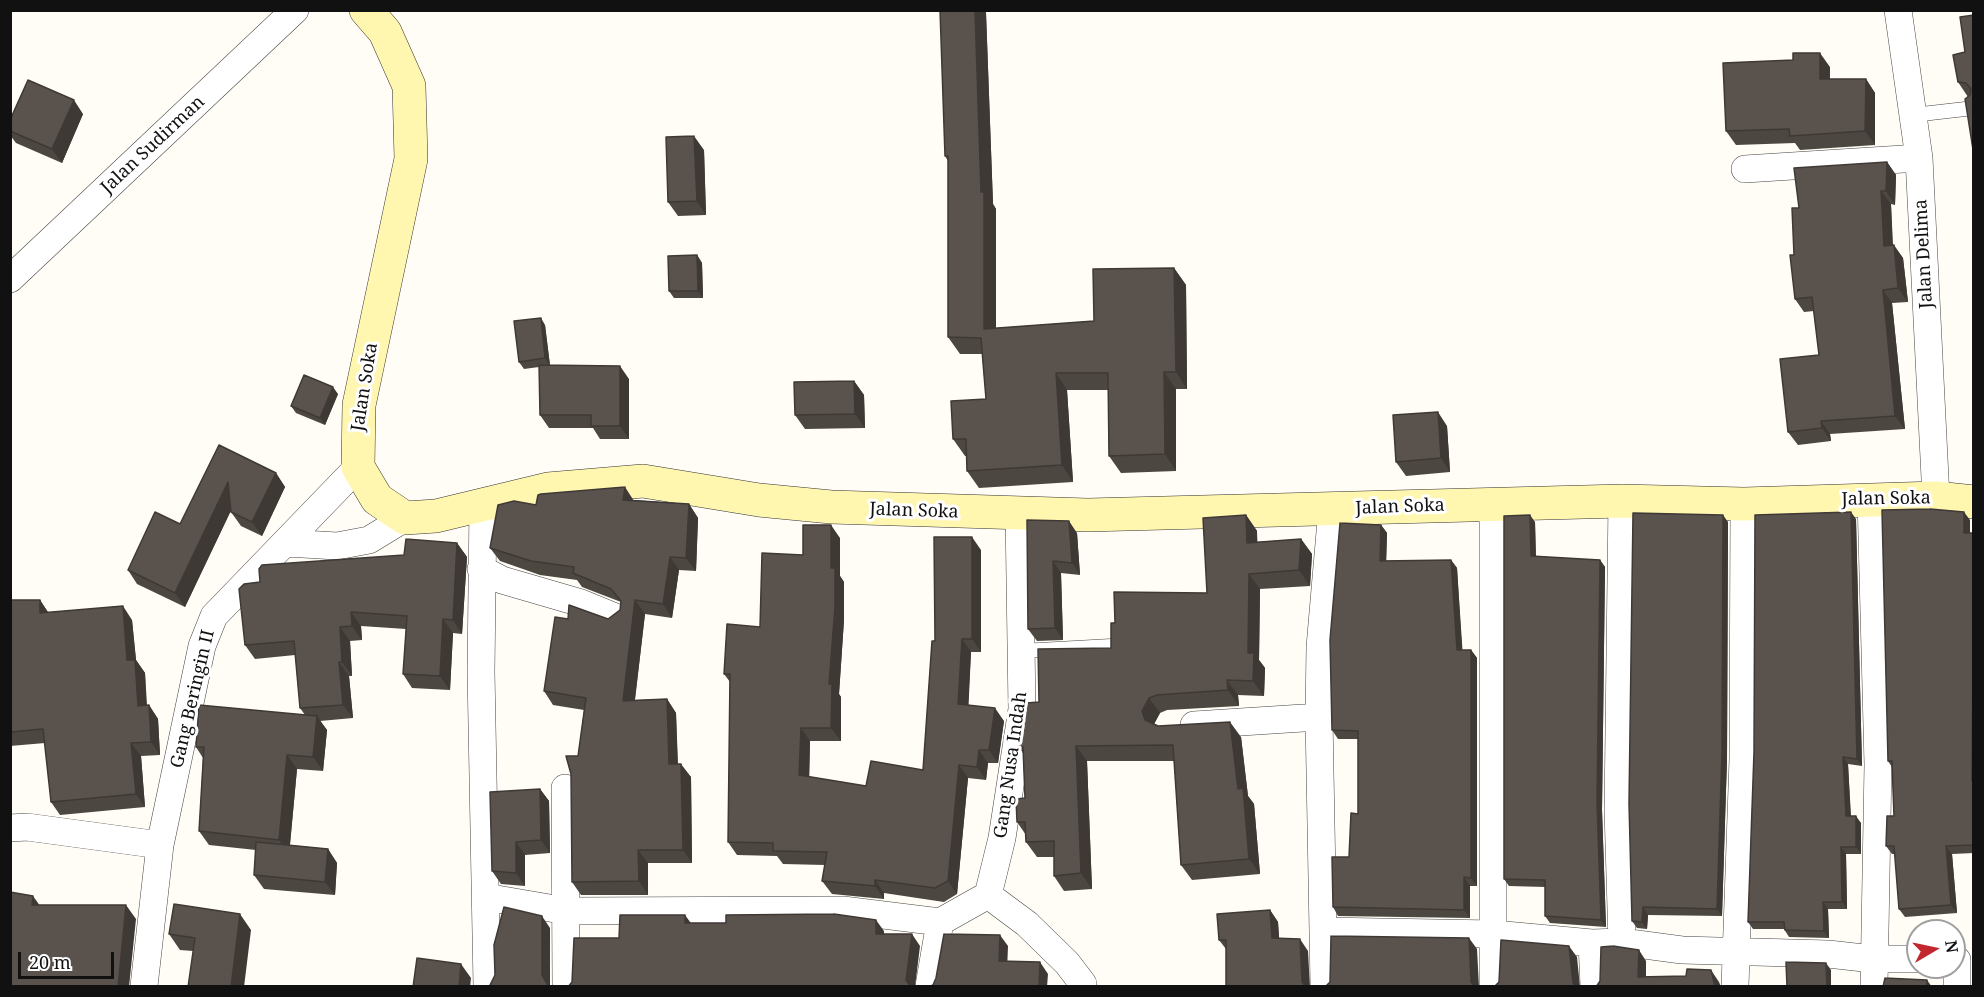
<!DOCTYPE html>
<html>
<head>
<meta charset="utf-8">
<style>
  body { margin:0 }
  #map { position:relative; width:1984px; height:997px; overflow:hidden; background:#fffdf5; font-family:"Noto Serif",serif }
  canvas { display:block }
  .frame { position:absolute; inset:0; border:12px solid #111; pointer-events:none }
  .north { position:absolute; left:1906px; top:919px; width:60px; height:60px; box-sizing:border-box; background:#fff; border:2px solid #a0a0a0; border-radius:50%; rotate:81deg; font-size:16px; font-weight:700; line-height:24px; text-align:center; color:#111 }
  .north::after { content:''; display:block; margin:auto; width:21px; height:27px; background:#c4262e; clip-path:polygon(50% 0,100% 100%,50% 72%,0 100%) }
  .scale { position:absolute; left:18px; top:952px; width:96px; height:27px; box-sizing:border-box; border:3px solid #111; border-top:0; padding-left:8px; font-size:18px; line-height:21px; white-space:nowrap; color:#111; -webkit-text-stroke:4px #fff; paint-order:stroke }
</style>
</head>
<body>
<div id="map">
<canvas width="1984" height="997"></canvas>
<div class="frame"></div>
<div class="north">N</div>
<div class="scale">20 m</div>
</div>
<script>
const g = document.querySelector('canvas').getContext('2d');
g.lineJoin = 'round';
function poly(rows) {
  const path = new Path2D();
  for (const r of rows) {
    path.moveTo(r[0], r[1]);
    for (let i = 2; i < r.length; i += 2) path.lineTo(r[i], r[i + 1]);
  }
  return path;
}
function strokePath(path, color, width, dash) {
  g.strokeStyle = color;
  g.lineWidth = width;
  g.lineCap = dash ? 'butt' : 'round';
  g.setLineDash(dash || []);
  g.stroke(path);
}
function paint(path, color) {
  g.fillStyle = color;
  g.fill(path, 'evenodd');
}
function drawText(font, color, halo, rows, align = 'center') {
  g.font = font + ' "Noto Serif",serif';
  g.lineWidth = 6;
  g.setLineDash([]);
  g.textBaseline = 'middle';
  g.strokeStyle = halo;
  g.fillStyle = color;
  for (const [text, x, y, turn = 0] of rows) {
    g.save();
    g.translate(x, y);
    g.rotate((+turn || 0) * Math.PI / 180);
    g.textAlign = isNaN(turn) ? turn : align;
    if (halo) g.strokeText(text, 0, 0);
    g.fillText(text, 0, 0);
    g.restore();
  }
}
const lane = poly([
  [1913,115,1974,108],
  [1021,651,1111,646]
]);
const street = poly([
  [1898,10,1919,158,1936,498],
  [1745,169,1919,158],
  [10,279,295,10],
  [1871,498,1878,765,1874,986],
  [1622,501,1618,810,1622,942],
  [483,505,481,672,487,986],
  [286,543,337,546,369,540,405,518],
  [481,569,502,580,581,603,615,617],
  [1194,725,1319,717],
  [565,788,566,986],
  [10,828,27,827,160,845],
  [988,895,1027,924,1067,963,1083,984],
  [485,897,567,911,843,910,940,922],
  [1323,931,1494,934,1592,943,1622,942,1682,950,1828,954,1873,959,1918,959],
  [1592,943,1594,986],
  [144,986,160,845,202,646,214,616,358,467],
  [929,986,940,922,988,895,1002,838,1022,709,1019,513],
  [1324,986,1319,717,1320,647,1332,509],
  [1493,986,1493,504],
  [1735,986,1743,759,1744,504],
  [1957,986,1957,960]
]);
const secondary = poly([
  [366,10,385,32,409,86,411,159,359,405,358,467,377,499,405,518,436,516,548,489,643,481,759,500,831,507,1088,515,1622,501,1744,504,1936,498,1974,502]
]);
strokePath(lane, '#444', 15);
strokePath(street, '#444', 28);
strokePath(secondary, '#333', 34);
strokePath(lane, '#fff', 14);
strokePath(street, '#fff', 27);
strokePath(secondary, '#fff6b0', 33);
paint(poly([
  [975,10,985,10,986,13,993,204,996,209,996,328,1094,321,1174,268,1186,285,1187,389,1176,389,1176,471,1121,473,1109,456,1108,390,1067,390,1073,482,979,488,967,471,967,456,965,456,953,439,986,399,982,354,960,354,948,337,948,161,945,156],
  [1974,15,1974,156,1968,97,1958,82],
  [1830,67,1830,79,1866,79,1875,93,1875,145,1800,150,1795,143,1736,145,1726,131],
  [83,114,62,163,16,143,10,135,10,120],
  [704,150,706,215,678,216,668,202],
  [1887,162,1896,175,1895,205,1891,204,1893,245,1903,258,1908,302,1892,303,1905,429,1830,434,1831,441,1798,445,1788,432,1819,355,1814,311,1804,312,1795,299,1794,255,1799,208],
  [697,255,702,263,703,298,674,298,669,291],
  [545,325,550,365,629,379,629,439,600,439,593,428,549,428,540,415,539,367,524,369,519,362],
  [854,381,864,395,865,428,805,429,795,415],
  [338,394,325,425,296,413,291,406],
  [1447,426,1450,472,1406,476,1396,462],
  [276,473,285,487,262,536,241,526,231,512,231,510,185,607,137,584,128,570,180,524],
  [634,500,689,504,698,518,696,571,679,570,672,618,645,614,635,700,667,699,676,713,678,764,691,777,692,863,648,863,648,895,581,895,572,882,578,756,584,710,553,705,544,691,568,619,608,619,620,610,621,602,582,587,577,580,540,575,500,561,490,548,536,505],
  [1246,515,1257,531,1257,542,1301,539,1312,554,1310,586,1260,589,1259,660,1265,668,1264,696,1238,695,1239,706,1167,710,1160,713,1154,724,1158,726,1241,737,1248,796,1254,804,1260,874,1192,880,1181,865,1174,761,1087,761,1092,889,1064,891,1054,876,1054,857,1037,857,1026,842,1026,835,1017,822,1025,798,1023,753,1019,747,1039,702,1111,648,1115,623,1207,593],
  [1856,519,1862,766,1848,764,1851,816,1861,823,1861,854,1846,854,1847,909,1828,909,1829,938,1789,937,1784,929,1753,929,1748,922],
  [1027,520,1077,533,1080,575,1061,573,1063,640,1037,641,1028,629],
  [1970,520,1970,533,1974,533,1974,853,1952,854,1957,913,1905,917,1899,909,1895,854,1892,854,1886,846,1894,816,1892,767,1888,761],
  [1535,522,1536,557,1600,560,1605,567,1602,810,1606,927,1550,923,1545,916,1545,887,1509,886,1504,879],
  [1728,522,1727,759,1722,916,1648,915,1647,929,1637,928,1632,921],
  [1381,525,1387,533,1386,561,1451,560,1457,568,1462,650,1471,650,1477,658,1477,886,1470,886,1470,918,1338,916,1333,907,1349,857,1358,814,1358,739,1338,739,1332,730],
  [840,538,840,576,844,582,844,620,839,694,841,697,841,741,810,741,809,777,866,786,923,770,935,641,981,550,981,652,971,652,968,705,1004,721,998,763,988,763,986,780,968,778,957,894,944,902,884,893,884,899,832,894,822,881,825,865,783,864,777,856,737,855,728,842,730,682,724,674,760,627,803,555],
  [457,543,467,557,462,634,453,633,450,690,412,688,403,674,406,629,361,626,362,640,350,641,352,676,349,676,353,718,320,721,327,730,323,771,297,769,290,845,328,849,337,863,335,895,264,889,254,875,256,850,209,845,199,831,203,758,196,747,305,715,300,708,295,655,255,659,245,645,260,582,404,555],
  [10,600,40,600,48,612,132,620,136,660,145,673,147,705,149,705,158,719,160,755,141,756,145,807,60,815,51,802,45,743,10,746],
  [540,789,549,801,550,853,525,855,525,886,501,884,492,871],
  [1270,910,1278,922,1279,939,1308,951,1226,949,1219,940],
  [251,930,193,951,180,950,169,934]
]), '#4d4742');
paint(poly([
  [975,10,985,10,986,13,993,204,996,209,996,346,984,329,981,192],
  [1820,53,1830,67,1829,93,1820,79],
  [1866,79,1875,93,1875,145,1865,131],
  [74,100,83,114,62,163,52,149],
  [694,136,704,150,706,215,697,201],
  [1887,162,1896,175,1895,205,1886,191],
  [1881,191,1891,204,1893,259,1884,246],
  [1894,245,1903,258,1908,302,1898,288],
  [697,255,702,263,703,298,698,291],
  [1174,268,1186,285,1187,389,1176,372],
  [1883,290,1892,303,1905,429,1895,416],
  [541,318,545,325,550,366,545,358],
  [620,366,629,379,629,439,620,426],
  [1164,372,1176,389,1176,471,1165,454],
  [1056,373,1067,390,1073,482,1062,465],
  [854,381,864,395,865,428,855,414],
  [333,387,338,394,325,425,320,418],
  [1438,412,1447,426,1450,472,1441,458],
  [1821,421,1830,434,1831,441,1822,428],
  [276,473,285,487,262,536,252,522],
  [228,482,238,496,185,607,175,593],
  [625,487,634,501,623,500],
  [689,504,698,518,696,571,686,558],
  [1851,512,1856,519,1862,766,1857,759],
  [1964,512,1970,520,1970,541,1964,533],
  [1246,515,1257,531,1258,558,1247,543],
  [1530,515,1535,522,1536,564,1531,556],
  [1723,515,1728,522,1727,759,1722,916,1717,909],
  [1069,521,1077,533,1080,575,1072,563],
  [831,525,840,538,840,576,844,582,844,620,839,694,841,697,841,741,831,728,829,684],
  [1381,525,1387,533,1386,569,1380,561],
  [972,537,981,550,981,652,972,639],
  [1301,539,1312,554,1310,586,1299,570],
  [457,543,467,557,462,634,453,620],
  [670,557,679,570,672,618,663,604],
  [1451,560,1457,568,1463,658,1457,650],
  [1600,560,1605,567,1602,810,1606,927,1601,920,1597,803],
  [1053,561,1061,573,1063,640,1055,628],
  [1249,574,1260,589,1259,660,1265,668,1264,696,1253,681,1248,653],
  [1974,589,1974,783,1972,781],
  [40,600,49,614,40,613],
  [635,600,645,614,633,715,623,701],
  [123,606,132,620,136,660,145,673,147,720,138,706,127,660],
  [351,612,361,626,362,640,352,626],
  [443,619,453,633,450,690,440,676],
  [340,627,350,641,352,676,342,662],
  [962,639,971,652,968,717,958,704],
  [1471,650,1477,658,1477,886,1471,878],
  [339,662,349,676,353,718,343,705],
  [1227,680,1238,695,1239,706,1228,690],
  [1149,698,1160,713,1153,726,1145,720,1142,711],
  [667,699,676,713,678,777,669,764],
  [149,705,158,719,160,755,151,742],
  [995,708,1004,721,998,763,989,750],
  [317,716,327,730,323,771,313,757],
  [1230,722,1241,737,1248,796,1254,804,1260,874,1249,859,1238,789],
  [801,728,810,741,809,789,799,775],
  [131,743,141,756,145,807,136,794],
  [1076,746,1087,761,1092,889,1081,873],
  [979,750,988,763,986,780,977,767],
  [287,755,297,769,289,854,279,840],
  [1843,757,1848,764,1851,823,1846,816],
  [681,764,691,777,692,863,683,850],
  [959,765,968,778,957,894,948,881],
  [540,789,549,801,550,853,541,840],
  [1856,816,1861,823,1861,854,1856,847],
  [516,842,525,855,525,886,516,873],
  [1946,846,1952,854,1957,913,1951,905],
  [1841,847,1846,854,1847,909,1842,902],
  [328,849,337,863,335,895,325,882],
  [638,850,648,863,648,895,639,881],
  [1464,877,1470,886,1470,918,1464,910],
  [875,880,884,893,884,899,875,886],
  [33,896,43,910,32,905],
  [1823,902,1828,909,1829,938,1824,931],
  [126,905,136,919,129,987,118,987],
  [1643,907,1648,915,1647,929,1642,922],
  [1270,910,1278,922,1280,950,1272,938],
  [240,914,251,930,244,987,231,987],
  [685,915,693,926,685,923],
  [542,916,550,928,550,987,549,987,542,975],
  [876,920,884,931,884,945,876,934],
  [912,934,920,946,915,987,911,987,906,980],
  [1000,935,1008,946,1007,972,999,961],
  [1469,938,1477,949,1479,987,1474,987,1471,982],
  [1300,939,1308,951,1310,987,1305,987,1302,982],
  [1569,946,1577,957,1580,987,1575,987,1573,983],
  [1639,950,1646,961,1646,987,1638,977],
  [1040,962,1048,974,1047,987,1039,987],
  [1826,963,1831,970,1831,987,1827,987],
  [461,964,471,978,470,987,459,987],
  [1711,970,1719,982,1721,987,1715,987],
  [1927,980,1932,987,1927,987]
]), '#3f3936');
const building = poly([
  [940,10,975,10,981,192,984,192,984,329,1094,321,1093,269,1174,268,1176,372,1164,372,1165,454,1109,456,1108,373,1056,373,1062,465,967,471,966,439,953,439,951,401,986,399,981,338,948,337,948,156,945,156,940,10],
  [1974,15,1974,156,1965,99,1970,95,1971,89,1966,83,1958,82,1953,55,1965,52,1960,17,1974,15],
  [1793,53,1820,53,1820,79,1866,79,1865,131,1790,136,1789,129,1726,131,1723,63,1793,60,1793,53],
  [28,80,74,100,52,149,10,131,10,120,28,80],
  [694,136,697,201,668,202,666,137,694,136],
  [1887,162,1886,191,1881,191,1884,246,1894,245,1898,288,1883,290,1895,416,1821,421,1822,428,1788,432,1780,359,1819,355,1812,297,1795,299,1790,255,1794,255,1792,208,1799,208,1794,168,1887,162],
  [697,255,698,291,669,291,668,256,697,255],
  [541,318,545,358,519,362,514,321,541,318],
  [539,365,620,366,620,426,591,426,591,415,540,415,539,365],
  [304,375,333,387,320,418,291,406,304,375],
  [854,381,855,414,795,415,794,382,854,381],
  [1438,412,1441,458,1396,462,1393,415,1438,412],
  [219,445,276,473,252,522,231,512,228,482,175,593,128,570,155,512,180,524,219,445],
  [625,487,623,500,689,504,686,558,670,557,663,604,635,600,623,701,667,699,669,764,681,764,683,850,638,850,639,881,572,882,571,774,566,756,578,756,586,698,544,691,555,617,568,619,569,605,608,619,620,610,621,601,611,589,573,573,574,567,531,561,490,548,498,505,514,501,536,505,538,495,541,494,625,487],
  [1930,509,1964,512,1964,533,1974,533,1972,781,1974,781,1974,845,1946,846,1951,905,1899,909,1894,846,1886,846,1887,816,1894,816,1892,761,1888,761,1882,510,1930,509],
  [1851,512,1857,759,1843,757,1846,816,1856,816,1856,847,1841,847,1842,902,1823,902,1824,931,1785,930,1784,922,1748,922,1754,752,1755,515,1851,512],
  [1633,513,1723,515,1722,752,1717,909,1643,907,1642,922,1632,921,1629,803,1633,513],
  [1246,515,1247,543,1301,539,1299,570,1249,574,1248,653,1254,653,1253,681,1227,680,1228,690,1157,695,1149,698,1142,711,1145,720,1158,726,1230,722,1238,789,1243,788,1249,859,1181,865,1173,745,1076,746,1081,873,1054,876,1054,841,1026,842,1025,822,1017,822,1016,799,1025,798,1023,747,1019,747,1026,703,1039,702,1038,649,1111,648,1111,623,1115,623,1114,592,1207,593,1203,518,1246,515],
  [1530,515,1531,556,1600,560,1597,803,1601,920,1545,916,1545,880,1504,879,1504,516,1530,515],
  [1027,520,1069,521,1072,563,1053,561,1055,628,1028,629,1027,520],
  [1340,523,1381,525,1380,561,1451,560,1457,650,1471,650,1471,878,1464,877,1464,910,1333,907,1332,857,1349,857,1351,813,1358,814,1358,731,1332,730,1330,640,1340,523],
  [803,525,831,525,831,568,835,568,835,607,829,684,832,684,831,728,801,728,799,775,866,786,871,761,923,770,932,641,935,641,934,537,972,537,972,639,962,639,958,704,995,708,989,750,979,750,977,767,959,765,948,881,935,888,875,880,875,886,822,881,827,852,773,851,773,843,728,842,730,674,724,674,727,624,760,627,762,553,803,555,803,525],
  [406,539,457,543,453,620,443,619,440,676,403,674,407,616,351,612,352,626,340,627,342,662,339,662,343,705,300,708,294,641,245,645,239,589,244,584,260,582,259,569,262,565,404,555,406,539],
  [10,600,40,600,40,613,123,606,127,660,135,660,138,706,149,705,151,742,131,743,136,794,51,802,43,729,10,732,10,600],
  [199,705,317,716,313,757,287,755,279,840,199,831,204,747,196,747,199,705],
  [540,789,541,840,516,842,516,873,492,871,490,792,540,789],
  [256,842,328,849,325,882,254,875,256,842],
  [10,892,33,896,32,905,126,905,118,987,10,987,10,892],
  [174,904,240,914,231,987,188,987,195,938,169,934,174,904],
  [504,907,542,916,542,975,549,987,495,987,490,985,495,975,494,945,504,907],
  [1270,910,1272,938,1300,939,1302,982,1306,987,1226,987,1226,940,1219,940,1217,914,1270,910],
  [834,914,876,920,876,934,912,934,906,980,911,987,568,987,572,982,574,938,619,938,620,915,685,915,685,923,726,923,726,915,834,914],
  [944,934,1000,935,999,961,1040,962,1039,987,929,987,933,985,936,978,944,934],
  [1331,936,1469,938,1471,982,1475,987,1325,987,1330,982,1331,936],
  [1501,940,1569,946,1573,983,1576,987,1494,987,1499,982,1501,940],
  [1613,946,1639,950,1638,977,1686,976,1687,969,1711,970,1715,987,1596,987,1600,981,1601,947,1613,946],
  [417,958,461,964,459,987,413,987,417,958],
  [1786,962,1826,963,1827,987,1787,987,1786,962],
  [1885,978,1927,980,1927,987,1883,987,1885,978]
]);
paint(building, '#5a524d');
strokePath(building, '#3f3936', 1.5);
drawText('18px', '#111', '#fff', [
  ["Jalan Sudirman",153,145,-43],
  ["Jalan Delima",1924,254,-93],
  ["Jalan Soka",365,387,-81],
  ["Jalan Soka",1886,499,-1],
  ["Jalan Soka",1400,507,-2],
  ["Jalan Soka",914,511,2],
  ["Gang Beringin II",193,699,-77],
  ["Gang Nusa Indah",1011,765,-82]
]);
</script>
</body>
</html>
